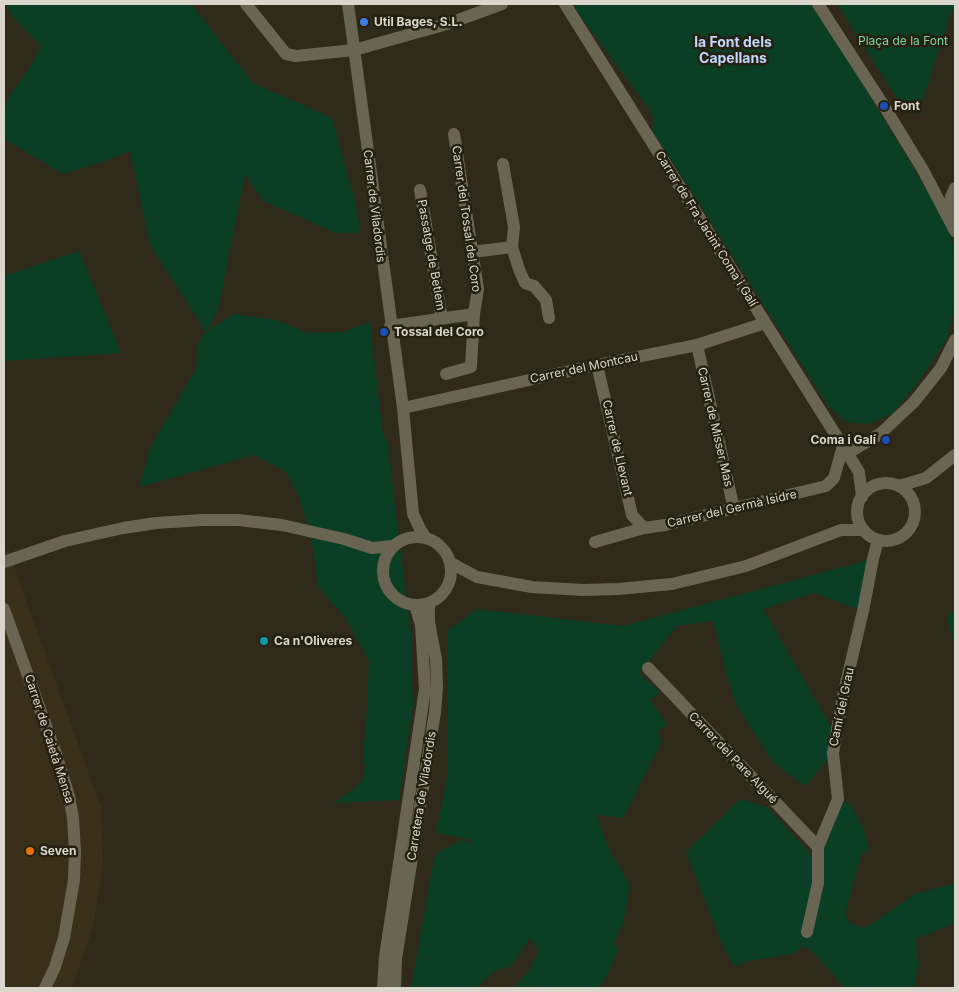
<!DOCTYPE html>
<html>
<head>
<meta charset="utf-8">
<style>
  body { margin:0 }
  #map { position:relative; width:959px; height:992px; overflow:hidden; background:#302a1a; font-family:Inter,sans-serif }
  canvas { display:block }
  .frame { position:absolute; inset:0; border:5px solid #dad6cc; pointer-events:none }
</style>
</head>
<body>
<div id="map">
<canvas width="959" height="992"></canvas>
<div class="frame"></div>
</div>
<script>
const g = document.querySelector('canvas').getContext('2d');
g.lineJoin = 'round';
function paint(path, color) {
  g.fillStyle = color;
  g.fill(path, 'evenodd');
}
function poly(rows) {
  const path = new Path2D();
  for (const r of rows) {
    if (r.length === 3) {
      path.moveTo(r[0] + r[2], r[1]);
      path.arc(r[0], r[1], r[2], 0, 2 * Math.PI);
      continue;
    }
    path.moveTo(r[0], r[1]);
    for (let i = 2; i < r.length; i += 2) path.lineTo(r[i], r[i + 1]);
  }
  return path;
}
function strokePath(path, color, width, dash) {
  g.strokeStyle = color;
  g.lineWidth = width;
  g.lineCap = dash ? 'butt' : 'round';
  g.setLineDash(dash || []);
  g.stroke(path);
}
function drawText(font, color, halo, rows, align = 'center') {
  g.font = font + ' Inter,sans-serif';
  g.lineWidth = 5;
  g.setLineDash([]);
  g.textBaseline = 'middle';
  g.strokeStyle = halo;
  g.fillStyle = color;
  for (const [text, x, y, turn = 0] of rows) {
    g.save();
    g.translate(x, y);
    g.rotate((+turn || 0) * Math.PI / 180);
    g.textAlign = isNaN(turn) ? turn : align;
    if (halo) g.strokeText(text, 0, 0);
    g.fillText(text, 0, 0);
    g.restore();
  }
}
paint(poly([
  [8,550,101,807,103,863,93,927,72,988,4,988,4,552]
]), '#383019');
paint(poly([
  [6,4,191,4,253,83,332,118,357,209,360,233,336,233,263,201,245,174,218,310,207,331,234,314,276,320,308,333,342,332,370,322,383,435,388,442,395,507,411,633,413,706,399,800,333,803,352,791,363,779,365,766,363,754,366,727,369,661,345,617,330,601,318,587,313,548,306,519,297,492,286,472,254,455,139,487,151,446,196,369,198,343,206,332,150,245,130,151,102,162,63,174,4,139,4,110,10,95,29,69,41,46,11,15],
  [575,4,814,4,949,227,955,255,955,303,948,337,922,377,894,412,869,424,846,422,829,407,655,135,652,128,654,122,652,113,575,9],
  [837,4,954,4,918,114,902,106],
  [79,251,121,353,4,361,4,276],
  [873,559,863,611,814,593,763,609,836,735,833,753,805,786,775,764,767,754,736,704,728,680,713,621,677,626,639,673,660,692,651,701,667,725,657,732,662,741,623,818,596,815,610,851,630,885,623,924,614,943,618,949,610,970,599,988,513,988,528,972,539,951,530,938,511,967,496,970,476,988,411,988,434,858,439,852,462,840,473,844,470,840,436,833,448,772,448,630,477,609,623,626],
  [955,612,955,650,948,623,949,613],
  [740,799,767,807,810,853,818,881,818,847,838,799,850,804,863,828,869,849,861,855,845,915,851,924,865,928,915,894,955,883,955,923,916,939,919,965,914,988,843,988,834,975,815,954,804,945,793,954,748,961,735,967,724,949,686,852]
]), '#0a3f26');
strokePath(poly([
  [246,4,286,54,296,56,354,50,447,24,502,4],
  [348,4,403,408,413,514,420,529,426,538],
  [565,4,859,472,862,497],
  [818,4,884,106,923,170,955,231],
  [503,164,514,227,512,247,519,269,525,283,534,286,546,300,549,318],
  [420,190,442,319],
  [949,217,951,197,955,188],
  [472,252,512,247],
  [390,326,474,314],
  [697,345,734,509],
  [597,365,632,515,644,528],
  [446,374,471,367,474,314,478,289,454,134],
  [403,408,597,365,697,345,765,323],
  [848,453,880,434,914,402,941,368,955,340],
  [886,512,29],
  [899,486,926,478,955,455],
  [417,571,34],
  [595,542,644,528,665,525,826,486,834,478,843,446],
  [4,562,65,541,123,528,156,523,202,520,238,520,282,525,344,539,372,548,393,546],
  [451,563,477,577,532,587,583,590,618,589,672,584,746,566,841,530,864,530],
  [4,609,55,751,69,796,73,818,75,851,74,880,64,938,55,967,45,988],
  [648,668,818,847],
  [807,932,818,883,818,847,838,799,833,753,843,696,863,611,873,559,878,540],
  [383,988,385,957,425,689,421,625,415,605],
  [395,988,396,959,435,712,437,687,436,659,429,622,429,603]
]), '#6a6452', 12);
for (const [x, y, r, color] of [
  [364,22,5,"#3f7fe0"],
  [884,106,5,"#1a4fb4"],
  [384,332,5,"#1a4fb4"],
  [886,440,5,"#1a4fb4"],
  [264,641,5,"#0f9aa8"],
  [30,851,5,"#e8710a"]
]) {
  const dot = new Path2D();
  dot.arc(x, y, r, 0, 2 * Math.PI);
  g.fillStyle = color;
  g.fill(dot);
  strokePath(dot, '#262010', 2);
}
drawText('bold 12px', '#dad6cc', '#262010', [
  ["Util Bages, S.L.",374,22],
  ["Font",894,106],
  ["Tossal del Coro",394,332],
  ["Coma i Galí",876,440,"right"],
  ["Ca n'Oliveres",274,641],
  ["Seven",40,851]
], 'left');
drawText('12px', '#7cd7a3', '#262010', [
  ["Plaça de la Font",903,41]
]);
drawText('12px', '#dad6cc', '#262010', [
  ["Carrer de Viladordis",374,206,83],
  ["Carrer del Tossal del Coro",466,219,82],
  ["Carrer de Fra Jacint Coma i Galí",706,229,58],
  ["Passatge de Betlem",431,255,80],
  ["Carrer del Montcau",584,368,-12],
  ["Carrer de Misser Mas",715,427,77],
  ["Carrer de Llevant",617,448,77],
  ["Carrer del Germà Isidre",732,509,-13],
  ["Camí del Grau",842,707,-78],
  ["Carrer de Caietà Mensa",49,739,72],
  ["Carrer del Pare Algué",733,758,46],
  ["Carretera de Viladordis",422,796,-81]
]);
drawText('bold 14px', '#c1d7fe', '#262010', [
  ["la Font dels",733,43],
  ["Capellans",733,59]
]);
</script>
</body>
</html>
